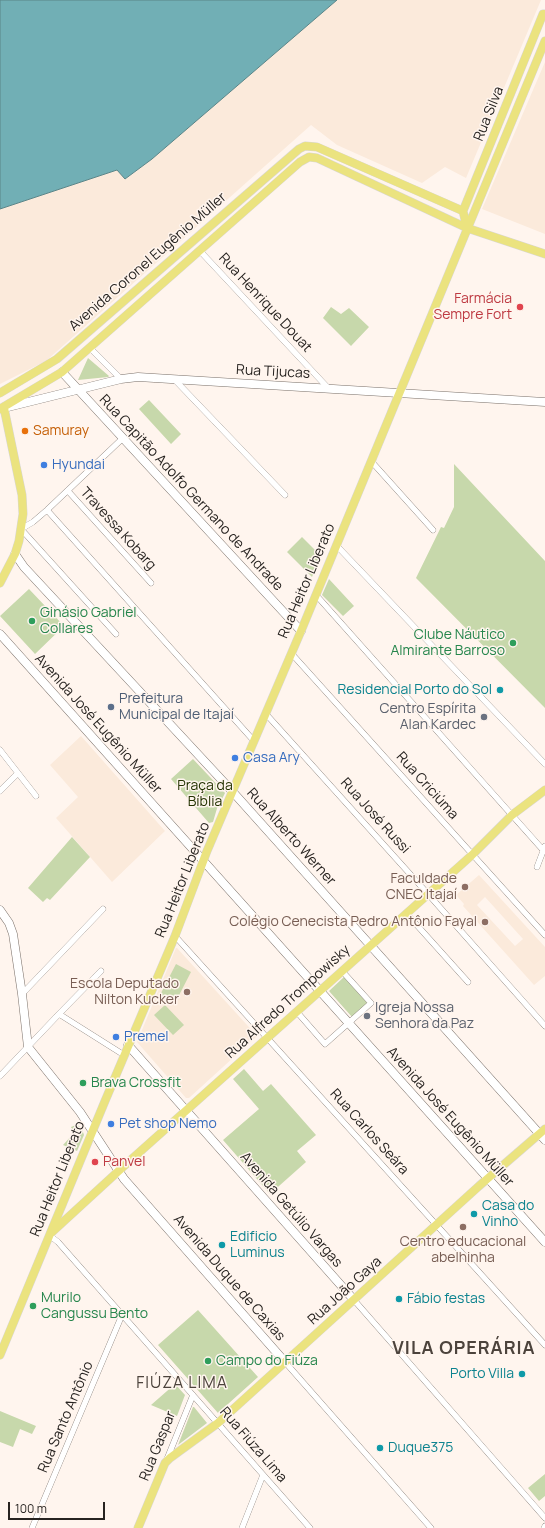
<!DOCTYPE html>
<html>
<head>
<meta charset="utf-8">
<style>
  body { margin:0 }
  #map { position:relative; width:545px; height:1528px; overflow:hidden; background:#fff5ee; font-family:Manrope,sans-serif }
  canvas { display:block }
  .scale { position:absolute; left:8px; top:1502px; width:97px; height:18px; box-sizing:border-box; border:2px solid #272320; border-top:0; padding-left:5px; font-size:12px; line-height:14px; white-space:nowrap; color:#272320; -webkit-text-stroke:3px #fff5ee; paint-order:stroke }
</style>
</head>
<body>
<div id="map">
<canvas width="545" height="1528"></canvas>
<div class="scale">100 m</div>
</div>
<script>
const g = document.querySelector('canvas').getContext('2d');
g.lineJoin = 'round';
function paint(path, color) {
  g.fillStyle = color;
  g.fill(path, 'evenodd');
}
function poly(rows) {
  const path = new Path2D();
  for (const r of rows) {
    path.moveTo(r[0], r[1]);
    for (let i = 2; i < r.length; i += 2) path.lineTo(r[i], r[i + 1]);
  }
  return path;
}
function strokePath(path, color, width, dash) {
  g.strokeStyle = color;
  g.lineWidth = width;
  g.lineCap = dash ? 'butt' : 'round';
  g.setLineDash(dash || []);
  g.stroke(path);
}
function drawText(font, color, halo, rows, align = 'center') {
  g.font = font + ' Manrope,sans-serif';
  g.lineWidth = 3;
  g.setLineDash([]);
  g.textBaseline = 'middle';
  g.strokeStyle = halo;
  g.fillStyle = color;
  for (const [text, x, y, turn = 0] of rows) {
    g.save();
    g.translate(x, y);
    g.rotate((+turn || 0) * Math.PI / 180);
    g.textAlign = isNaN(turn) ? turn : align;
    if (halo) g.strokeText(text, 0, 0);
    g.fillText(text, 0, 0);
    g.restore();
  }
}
paint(poly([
  [337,0,541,0,466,178,445,167,422,183,337,145,311,125,46,361,0,384,0,209,117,170,126,179,152,159],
  [545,62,545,234,482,209],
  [81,736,165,831,112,882,56,818,78,797,50,765],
  [479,875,545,947,545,976,534,985,463,906,464,904,456,895],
  [485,897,523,939,515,946,477,905],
  [176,948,177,948,257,1036,189,1098,186,1098,137,1042]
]), '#fbeadb');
paint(poly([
  [331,307,341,314,349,308,369,327,351,346,323,318],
  [88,358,109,376,108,377,78,380],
  [149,400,181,434,171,444,139,409],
  [454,464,545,561,545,708,416,578,441,527,444,528,454,507],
  [302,537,321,556,312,577,287,552],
  [329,579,354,606,343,616,322,595],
  [29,589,64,626,35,654,0,616],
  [193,759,225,793,219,805,218,805,213,822,209,823,171,779],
  [72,837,90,857,50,900,47,898,43,902,28,888],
  [176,964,191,972,175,1003,160,995],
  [344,977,368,1003,352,1017,329,991],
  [165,1005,184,1025,173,1035,154,1015],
  [244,1069,263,1091,271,1084,316,1135,297,1151,306,1162,270,1194,223,1140,259,1109,233,1079],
  [76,1125,79,1126,82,1129,84,1135,77,1151,63,1145,74,1133,71,1127],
  [198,1310,258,1377,218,1413,158,1345],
  [175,1384,185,1395,177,1416,151,1405],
  [193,1407,194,1407,207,1423,178,1445],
  [0,1411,36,1426,32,1434,20,1429,13,1447,0,1442],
  [545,1474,545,1496,539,1501,528,1488]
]), '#c7d8ab');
const water = poly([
  [0,0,337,0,152,159,125,179,117,170,0,209,0,0]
]);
paint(water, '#71afb5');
strokePath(water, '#5b8588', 1);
const street = poly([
  [200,251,329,389],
  [90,348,121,379],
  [174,379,285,495],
  [371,461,433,530],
  [68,491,151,583],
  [47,510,254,741],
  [336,545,545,764],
  [316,595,543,850],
  [116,634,21,529,33,522,47,510,123,438],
  [291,653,545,935],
  [266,714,428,894,545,1026],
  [0,750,18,773,0,791],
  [18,773,36,796],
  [537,867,545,846],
  [406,913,468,982],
  [175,936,545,1345],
  [22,994,103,909],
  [297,1012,325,1044,371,1003,342,971],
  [59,1014,101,971],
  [0,1076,59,1014,124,1055],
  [49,1235,58,1242,310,1528],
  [354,1300,545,1518],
  [285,1362,431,1528],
  [167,1459,193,1395],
  [32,1528,122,1315],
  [242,1528,263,1475],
  [544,1528,545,1526]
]);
const secondary = poly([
  [62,372,301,631],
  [4,408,121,379,138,377,545,402],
  [15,554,24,567,232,791,545,1140],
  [0,634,545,1242],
  [0,910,9,923,13,934,22,994,28,1047,80,1112,124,1179,285,1362],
  [128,1045,354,1300]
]);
const primary = poly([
  [467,228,463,211,543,14,545,14],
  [0,393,57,359,299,149,305,146,317,147,463,211],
  [0,409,62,372,300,162,309,157,317,158,467,228,545,254],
  [0,583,15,554,19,541,23,514,22,495,4,408],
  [51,1233,124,1166,472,855,512,815,545,790],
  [0,1355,105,1101,175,936,207,851,301,631,545,41],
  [138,1528,165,1463,170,1458,218,1423,479,1186,545,1129]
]);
strokePath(street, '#7a7069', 6);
strokePath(secondary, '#7a7069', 9);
strokePath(primary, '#d8d7d7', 9);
strokePath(street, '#fff', 5.5);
strokePath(secondary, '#fff', 8);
strokePath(primary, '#ebe37f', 8);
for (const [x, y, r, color] of [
  [520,307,4,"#e0444e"],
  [25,431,4,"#e8710a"],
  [44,465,4,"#3f7fe0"],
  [32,621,4,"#2e9e5b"],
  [513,643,4,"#2e9e5b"],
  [500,690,4,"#0f9aa8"],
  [111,707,4,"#5c6f8a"],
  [484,717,4,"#6b7280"],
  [235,758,4,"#3f7fe0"],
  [465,887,4,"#8d6e63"],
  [485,922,4,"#8d6e63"],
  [187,992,4,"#8d6e63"],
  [367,1016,4,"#6b7280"],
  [116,1037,4,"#3f7fe0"],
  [83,1083,4,"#2e9e5b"],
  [111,1124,4,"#3f7fe0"],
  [95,1162,4,"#e0444e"],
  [474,1214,4,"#0f9aa8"],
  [463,1227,4,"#8d6e63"],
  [222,1245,4,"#0f9aa8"],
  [399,1299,4,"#0f9aa8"],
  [33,1306,4,"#2e9e5b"],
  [208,1361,4,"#2e9e5b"],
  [522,1374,4,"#0f9aa8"],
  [380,1448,4,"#0f9aa8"]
]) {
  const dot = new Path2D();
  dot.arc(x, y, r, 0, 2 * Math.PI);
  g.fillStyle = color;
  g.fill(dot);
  strokePath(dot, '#fff5ee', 1.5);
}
drawText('14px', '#272320', '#fff5ee', [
  ["Rua Silva",489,114,-68],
  ["Avenida Coronel Eugênio Müller",148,262,-41],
  ["Rua Henrique Douat",265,303,47],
  ["Rua Tijucas",273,372,3],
  ["Rua Capitão Adolfo Germano de Andrade",191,493,47],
  ["Travessa Kobarg",118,529,48],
  ["Rua Heitor Liberato",307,581,-67],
  ["Avenida José Eugênio Müller",98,724,48],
  ["Rua Criciúma",427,786,48],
  ["Rua José Russi",375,816,48],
  ["Rua Alberto Werner",291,837,48],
  ["Rua Heitor Liberato",183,880,-68],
  ["Rua Alfredo Trompowisky",288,1002,-42],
  ["Avenida José Eugênio Müller",450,1117,48],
  ["Rua Carlos Seára",369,1132,48],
  ["Rua Heitor Liberato",58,1179,-68],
  ["Avenida Getúlio Vargas",291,1210,49],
  ["Avenida Duque de Caxias",229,1278,49],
  ["Rua João Gaya",345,1291,-42],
  ["Rua Santo Antônio",66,1417,-67],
  ["Rua Fiúza Lima",253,1445,49],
  ["Rua Gaspar",158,1446,-68]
]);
drawText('14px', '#be3a42', '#fff5ee', [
  ["Farmácia",512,299],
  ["Sempre Fort",512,315],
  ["Panvel",103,1162,"left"]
], 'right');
drawText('14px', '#c56008', '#fff5ee', [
  ["Samuray",33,431]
], 'left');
drawText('14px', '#366cbe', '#fff5ee', [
  ["Hyundai",52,465],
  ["Casa Ary",243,758],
  ["Premel",124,1037],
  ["Pet shop Nemo",119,1124]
], 'left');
drawText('14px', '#27864d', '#fff5ee', [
  ["Ginásio Gabriel",40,613],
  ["Collares",40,629],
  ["Clube Náutico",505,635,"right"],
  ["Almirante Barroso",505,651,"right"],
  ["Brava Crossfit",91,1083],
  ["Murilo",41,1298],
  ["Cangussu Bento",41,1314],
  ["Campo do Fiúza",216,1361]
], 'left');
drawText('14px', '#0d838f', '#fff5ee', [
  ["Residencial Porto do Sol",492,690,"right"],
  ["Casa do",482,1206],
  ["Vinho",482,1222],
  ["Edificio",230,1237],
  ["Luminus",230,1253],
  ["Fábio festas",407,1299],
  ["Porto Villa",514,1374,"right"],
  ["Duque375",388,1448]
], 'left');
drawText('14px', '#4e5e75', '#fff5ee', [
  ["Prefeitura",119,699],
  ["Municipal de Itajaí",119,715]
], 'left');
drawText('14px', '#5b616d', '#fff5ee', [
  ["Centro Espírita",476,709],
  ["Alan Kardec",476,725],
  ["Igreja Nossa",375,1008,"left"],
  ["Senhora da Paz",375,1024,"left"]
], 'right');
drawText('14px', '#233200', '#fff5ee', [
  ["Praça da",205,786],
  ["Bíblia",205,802]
]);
drawText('14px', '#785e54', '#fff5ee', [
  ["Faculdade",457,879],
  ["CNEC Itajaí",457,895],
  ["Colégio Cenecista Pedro Antônio Fayal",477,922],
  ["Escola Deputado",179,984],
  ["Nilton Kucker",179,1000],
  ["Centro educacional",463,1242,"center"],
  ["abelhinha",463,1258,"center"]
], 'right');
g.letterSpacing = '1px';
drawText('16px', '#4c433c', '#fff5ee', [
  ["FIÚZA LIMA",182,1384]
]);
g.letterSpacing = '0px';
g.letterSpacing = '1px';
drawText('bold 18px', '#4c433c', '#fff5ee', [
  ["VILA OPERÁRIA",464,1349]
]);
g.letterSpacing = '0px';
</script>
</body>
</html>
